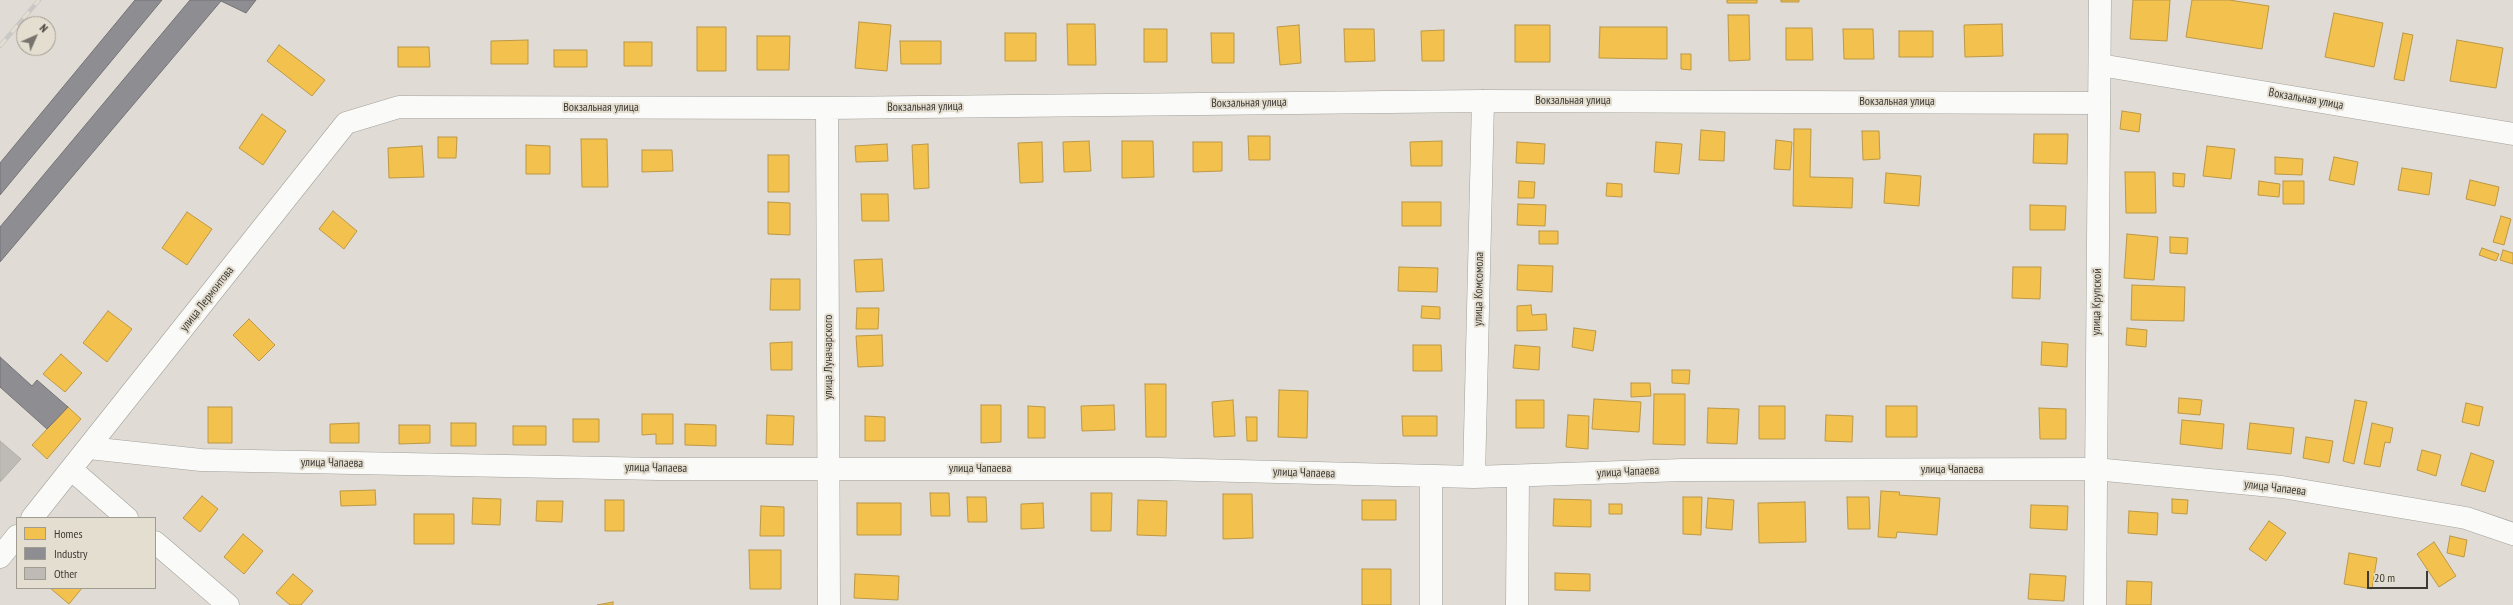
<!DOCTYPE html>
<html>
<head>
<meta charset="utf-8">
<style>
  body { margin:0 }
  #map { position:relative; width:2513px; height:605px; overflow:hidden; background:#e0dcd5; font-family:"PT Sans Narrow",sans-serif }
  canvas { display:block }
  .legend { position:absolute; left:16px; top:517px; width:140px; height:72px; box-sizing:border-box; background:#e4ded0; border:1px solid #a19c92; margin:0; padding:5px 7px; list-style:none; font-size:12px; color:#3d3a35 }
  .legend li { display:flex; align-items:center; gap:8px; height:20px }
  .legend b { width:20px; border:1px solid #a19c92 }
  .north { position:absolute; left:16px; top:16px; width:40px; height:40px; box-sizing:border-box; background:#e4ded0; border:1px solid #a19c92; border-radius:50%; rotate:45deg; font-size:11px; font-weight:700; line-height:16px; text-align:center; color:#3d3a35 }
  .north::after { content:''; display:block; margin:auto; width:14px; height:18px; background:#76736d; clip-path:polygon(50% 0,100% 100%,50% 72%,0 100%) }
  .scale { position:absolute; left:2367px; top:571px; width:61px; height:18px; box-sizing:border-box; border:2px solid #3d3a35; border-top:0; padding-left:5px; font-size:12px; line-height:14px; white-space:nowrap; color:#3d3a35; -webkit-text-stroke:3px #e4ded0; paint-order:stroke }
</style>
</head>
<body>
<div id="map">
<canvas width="2513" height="605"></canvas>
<ul class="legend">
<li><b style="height:11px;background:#f2c14e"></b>Homes</li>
<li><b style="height:11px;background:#8d8d92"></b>Industry</li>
<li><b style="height:11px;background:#bebab5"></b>Other</li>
</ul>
<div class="north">N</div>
<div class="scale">20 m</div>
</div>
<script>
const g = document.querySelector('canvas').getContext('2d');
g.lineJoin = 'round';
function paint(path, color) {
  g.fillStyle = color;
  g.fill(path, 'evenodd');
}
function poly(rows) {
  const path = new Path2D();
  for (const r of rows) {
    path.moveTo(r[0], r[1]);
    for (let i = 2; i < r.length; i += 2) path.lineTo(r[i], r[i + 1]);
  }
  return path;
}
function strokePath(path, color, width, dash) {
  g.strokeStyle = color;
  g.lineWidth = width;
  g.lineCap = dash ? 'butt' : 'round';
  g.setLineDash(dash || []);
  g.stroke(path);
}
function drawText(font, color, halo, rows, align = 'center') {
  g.font = font + ' "PT Sans Narrow",sans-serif';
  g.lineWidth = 4;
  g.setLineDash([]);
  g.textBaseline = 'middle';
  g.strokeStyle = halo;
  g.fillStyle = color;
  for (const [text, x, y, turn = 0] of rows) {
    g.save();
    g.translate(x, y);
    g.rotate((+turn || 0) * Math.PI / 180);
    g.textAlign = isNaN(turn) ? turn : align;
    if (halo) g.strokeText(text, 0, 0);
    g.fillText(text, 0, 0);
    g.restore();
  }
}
const homes = poly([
  [1727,0,1757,0,1757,3,1727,3,1727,0],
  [1781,0,1799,0,1799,2,1781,2,1781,0],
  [2133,0,2170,0,2167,41,2130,39,2133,0],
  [2192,0,2229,0,2269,6,2262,49,2186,37,2192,0],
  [2334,13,2383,23,2374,67,2325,57,2334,13],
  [1728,15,1749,15,1750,60,1729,61,1728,15],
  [859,22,891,25,887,71,855,68,859,22],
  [1067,24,1095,24,1096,65,1068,65,1067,24],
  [2002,24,2003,56,1965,57,1964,25,2002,24],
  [1299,25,1301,63,1280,65,1277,27,1299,25],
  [1515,25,1550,25,1550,62,1515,62,1515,25],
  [697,27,726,27,726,71,697,71,697,27],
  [1600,27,1667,27,1667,59,1599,58,1600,27],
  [1786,28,1812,28,1813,60,1786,60,1786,28],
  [1144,29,1167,29,1167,62,1144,62,1144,29],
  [1344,29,1374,29,1375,61,1345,62,1344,29],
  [1843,29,1873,29,1874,59,1844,59,1843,29],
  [1444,30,1444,61,1422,61,1421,31,1444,30],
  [1899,31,1933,31,1933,57,1899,57,1899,31],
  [1005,33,1036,33,1036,61,1005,61,1005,33],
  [1211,33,1234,33,1234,63,1212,63,1211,33],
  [2403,33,2413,35,2404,81,2394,79,2403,33],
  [757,36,790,36,789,70,757,70,757,36],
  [528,40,528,64,491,64,491,41,528,40],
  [2457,40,2503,48,2496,88,2450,81,2457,40],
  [900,41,941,41,941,64,901,64,900,41],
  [624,42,652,42,652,66,624,66,624,42],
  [279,45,325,80,312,96,267,61,279,45],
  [398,47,429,47,430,67,398,67,398,47],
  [554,50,587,50,587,67,554,67,554,50],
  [1681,54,1691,54,1691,70,1681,69,1681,54],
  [2122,111,2141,114,2139,132,2120,129,2122,111],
  [262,114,286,131,263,165,239,148,262,114],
  [1794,129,1811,129,1810,177,1853,178,1852,208,1793,206,1794,129],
  [1701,130,1725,132,1724,161,1699,160,1701,130],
  [1862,131,1879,131,1880,159,1863,160,1862,131],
  [2034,134,2068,134,2067,164,2033,163,2034,134],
  [1248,136,1270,136,1270,160,1249,160,1248,136],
  [438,137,457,137,456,158,438,158,438,137],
  [581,139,607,139,608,187,582,187,581,139],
  [1776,140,1792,142,1790,170,1774,169,1776,140],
  [1089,141,1091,171,1064,172,1063,142,1089,141],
  [1122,141,1153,141,1154,177,1122,178,1122,141],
  [1442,141,1442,166,1411,166,1410,142,1442,141],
  [1042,142,1043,182,1020,183,1018,143,1042,142],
  [1193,142,1222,142,1222,171,1193,172,1193,142],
  [1517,142,1545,144,1544,164,1516,163,1517,142],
  [1656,142,1682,144,1679,174,1654,172,1656,142],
  [887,144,888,161,856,162,855,146,887,144],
  [928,144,929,188,914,189,912,145,928,144],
  [526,145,550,146,550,174,526,174,526,145],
  [422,146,424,177,389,178,388,148,422,146],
  [2207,146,2235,149,2231,179,2203,176,2207,146],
  [642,150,672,150,673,171,642,172,642,150],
  [768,155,789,155,789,192,768,192,768,155],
  [2275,157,2303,159,2302,175,2275,174,2275,157],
  [2334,157,2358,162,2354,185,2329,180,2334,157],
  [2402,168,2432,173,2429,195,2398,190,2402,168],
  [2125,172,2155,172,2156,213,2126,213,2125,172],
  [1886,173,1921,176,1919,206,1884,203,1886,173],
  [2173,173,2185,174,2184,187,2173,186,2173,173],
  [2470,180,2499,187,2495,206,2466,199,2470,180],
  [1519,181,1535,182,1534,198,1518,198,1519,181],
  [2259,181,2280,184,2279,197,2258,195,2259,181],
  [2283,181,2304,181,2304,204,2283,204,2283,181],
  [1607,183,1622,184,1622,197,1606,196,1607,183],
  [861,194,888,194,889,221,862,221,861,194],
  [768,202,790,203,790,235,768,234,768,202],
  [1402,202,1441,202,1441,226,1402,226,1402,202],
  [1518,204,1546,205,1545,226,1517,225,1518,204],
  [2030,205,2066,206,2065,230,2030,230,2030,205],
  [333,211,357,231,344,249,319,229,333,211],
  [187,212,212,229,187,265,162,248,187,212],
  [2501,216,2511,219,2504,245,2493,242,2501,216],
  [1539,231,1558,231,1558,244,1539,244,1539,231],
  [2127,234,2158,237,2154,280,2124,278,2127,234],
  [2170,237,2188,238,2187,254,2170,253,2170,237],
  [2482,248,2499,254,2496,261,2479,255,2482,248],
  [2503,250,2513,253,2513,264,2500,260,2503,250],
  [882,259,884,291,856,292,854,260,882,259],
  [1518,265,1553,266,1552,292,1517,290,1518,265],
  [1399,267,1438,268,1437,292,1398,291,1399,267],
  [2013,267,2041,267,2040,299,2012,298,2013,267],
  [771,279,800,279,800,310,770,310,771,279],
  [2132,285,2185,287,2184,321,2131,320,2132,285],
  [1531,305,1532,315,1546,314,1547,330,1517,331,1517,306,1531,305],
  [1422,306,1440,307,1440,319,1421,318,1422,306],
  [857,308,879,308,878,329,856,329,857,308],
  [108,311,132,329,107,362,83,343,108,311],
  [249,319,275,345,259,361,233,335,249,319],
  [1574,328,1596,331,1593,351,1572,347,1574,328],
  [2127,328,2147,330,2146,347,2126,345,2127,328],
  [882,335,883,366,858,367,856,336,882,335],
  [792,342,792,370,771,370,770,343,792,342],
  [2042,342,2068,344,2067,367,2041,365,2042,342],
  [1413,345,1441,345,1442,371,1413,371,1413,345],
  [1515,345,1540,347,1539,370,1513,368,1515,345],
  [61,354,82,373,65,392,43,374,61,354],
  [1672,370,1690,370,1689,384,1672,383,1672,370],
  [1631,383,1650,383,1651,396,1631,397,1631,383],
  [1145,384,1166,384,1166,437,1146,437,1145,384],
  [1279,390,1308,391,1307,438,1278,437,1279,390],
  [1654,394,1685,394,1685,445,1653,444,1654,394],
  [2179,398,2202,400,2200,415,2178,413,2179,398],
  [1594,399,1641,402,1639,432,1592,429,1594,399],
  [1233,400,1235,436,1214,437,1212,402,1233,400],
  [1516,400,1544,400,1544,428,1516,428,1516,400],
  [2355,400,2367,402,2354,464,2343,461,2355,400],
  [2466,403,2483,407,2479,426,2462,422,2466,403],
  [981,405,1001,405,1001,442,981,443,981,405],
  [1114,405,1115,430,1082,431,1081,406,1114,405],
  [1028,406,1045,407,1045,438,1028,438,1028,406],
  [1759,406,1785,406,1785,439,1759,439,1759,406],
  [1886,406,1917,406,1917,437,1886,437,1886,406],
  [68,407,81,419,47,459,32,445,68,407],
  [208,407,232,407,232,443,208,443,208,407],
  [1708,408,1739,409,1737,444,1707,443,1708,408],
  [2039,408,2066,409,2066,439,2040,439,2039,408],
  [642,414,673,414,673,444,656,444,656,434,642,435,642,414],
  [767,415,794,416,793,445,766,444,767,415],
  [1568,415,1589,416,1588,449,1566,447,1568,415],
  [1826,415,1853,416,1852,442,1825,441,1826,415],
  [865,416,885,417,885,441,865,441,865,416],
  [1402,416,1437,416,1437,436,1403,436,1402,416],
  [1246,417,1257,417,1257,441,1247,441,1246,417],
  [573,419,599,419,599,442,573,442,573,419],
  [2182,420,2224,424,2222,449,2180,444,2182,420],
  [359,423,359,443,330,443,330,424,359,423],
  [451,423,476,423,476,446,451,446,451,423],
  [2250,423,2294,428,2291,454,2247,449,2250,423],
  [2372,423,2393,428,2390,443,2385,442,2380,467,2364,464,2372,423],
  [685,424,716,425,716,446,685,445,685,424],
  [399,425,430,425,430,443,399,444,399,425],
  [513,426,546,426,546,445,513,445,513,426],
  [2306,437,2333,441,2329,463,2303,458,2306,437],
  [2422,450,2441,455,2436,476,2417,470,2422,450],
  [2471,453,2494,461,2485,492,2461,485,2471,453],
  [375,490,376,505,341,506,340,491,375,490],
  [1881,491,1900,492,1899,495,1940,498,1937,535,1897,532,1896,538,1878,537,1881,491],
  [930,493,949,493,950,516,931,516,930,493],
  [1091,493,1112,493,1111,531,1091,531,1091,493],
  [1223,494,1252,494,1253,538,1223,539,1223,494],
  [202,496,218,509,200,532,183,518,202,496],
  [967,497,986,497,987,522,968,522,967,497],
  [1683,497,1702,497,1701,535,1683,534,1683,497],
  [1847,497,1869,497,1870,529,1848,529,1847,497],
  [473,498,501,499,500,525,472,524,473,498],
  [1708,498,1734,500,1732,530,1706,528,1708,498],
  [1554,499,1591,500,1591,527,1553,526,1554,499],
  [2172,499,2188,500,2187,514,2172,513,2172,499],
  [605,500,624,500,624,531,605,531,605,500],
  [1138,500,1167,501,1166,536,1137,535,1138,500],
  [1362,500,1396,500,1396,520,1362,520,1362,500],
  [537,501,563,501,562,522,536,521,537,501],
  [1805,502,1806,542,1759,543,1758,503,1805,502],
  [857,503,901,503,901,535,857,535,857,503],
  [1043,503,1044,528,1021,529,1021,504,1043,503],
  [1609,504,1622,504,1622,514,1609,514,1609,504],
  [2031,505,2068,506,2067,530,2030,528,2031,505],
  [761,506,784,507,784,536,760,536,761,506],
  [2129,511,2158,513,2157,535,2128,533,2129,511],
  [414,514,454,514,454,544,414,544,414,514],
  [2269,521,2286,533,2266,561,2249,549,2269,521],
  [243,534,263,551,244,574,224,557,243,534],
  [2450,536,2467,540,2464,557,2447,553,2450,536],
  [2434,542,2456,576,2439,587,2417,554,2434,542],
  [749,550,781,550,781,589,750,589,749,550],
  [2349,553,2377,558,2372,589,2344,584,2349,553],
  [1362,569,1391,569,1391,605,1362,605,1362,569],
  [1555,573,1590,574,1590,591,1555,590,1555,573],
  [293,574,313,591,301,605,290,605,276,593,293,574],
  [855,574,899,576,898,600,854,598,855,574],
  [2030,574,2066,576,2064,601,2028,599,2030,574],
  [2127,581,2152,582,2151,605,2126,605,2127,581],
  [50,588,82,588,69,604,50,588],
  [613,602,613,605,597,605,613,602]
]);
paint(homes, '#f2c14e');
strokePath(homes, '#bc9846', 1);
const industry = poly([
  [135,0,162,0,0,195,0,163,135,0],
  [190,0,256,0,246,13,221,1,0,262,0,227,190,0],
  [0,357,32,386,37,380,68,407,47,429,0,387,0,357]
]);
paint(industry, '#8d8d92');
strokePath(industry, '#757476', 1);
const building = poly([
  [0,441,21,459,0,482,0,441]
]);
paint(building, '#bebab5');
strokePath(building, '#b1aea8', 1);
const street = poly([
  [2100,65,2513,134],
  [827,108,829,605],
  [89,448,201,460,659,469,1159,469,1474,477,1683,470,2095,469,2282,487,2466,518,2513,534],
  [72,470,127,518],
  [1474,477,1483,101],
  [32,518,346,123,399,107,827,108,1483,101,2099,103],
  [155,542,228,605],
  [0,557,17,536],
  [1431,605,1431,477],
  [1517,605,1518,477]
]);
const secondary = poly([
  [2095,605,2100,0]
]);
strokePath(street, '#a2a09a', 23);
strokePath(secondary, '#a2a09a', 23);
strokePath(street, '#fafaf9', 22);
strokePath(secondary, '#fafaf9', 22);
const rail = poly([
  [0,46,39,0]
]);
strokePath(rail, '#c9c8c7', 4.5);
strokePath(rail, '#e4ded0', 3, [9]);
drawText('12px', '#3d3a35', '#e4ded0', [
  ["Вокзальная улица",2306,99,10],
  ["Вокзальная улица",1573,101],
  ["Вокзальная улица",1897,102],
  ["Вокзальная улица",1249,103,-1],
  ["Вокзальная улица",925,107,-1],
  ["Вокзальная улица",601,108],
  ["улица Комсомола",1479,289,-89],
  ["улица Лермонтова",207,299,-52],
  ["улица Крупской",2097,302,-89],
  ["улица Луначарского",829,357,-90],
  ["улица Чапаева",332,463,1],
  ["улица Чапаева",656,468,1],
  ["улица Чапаева",980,469],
  ["улица Чапаева",1952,470],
  ["улица Чапаева",1628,472,-3],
  ["улица Чапаева",1304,473,2],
  ["улица Чапаева",2275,488,7]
]);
</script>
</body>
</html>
